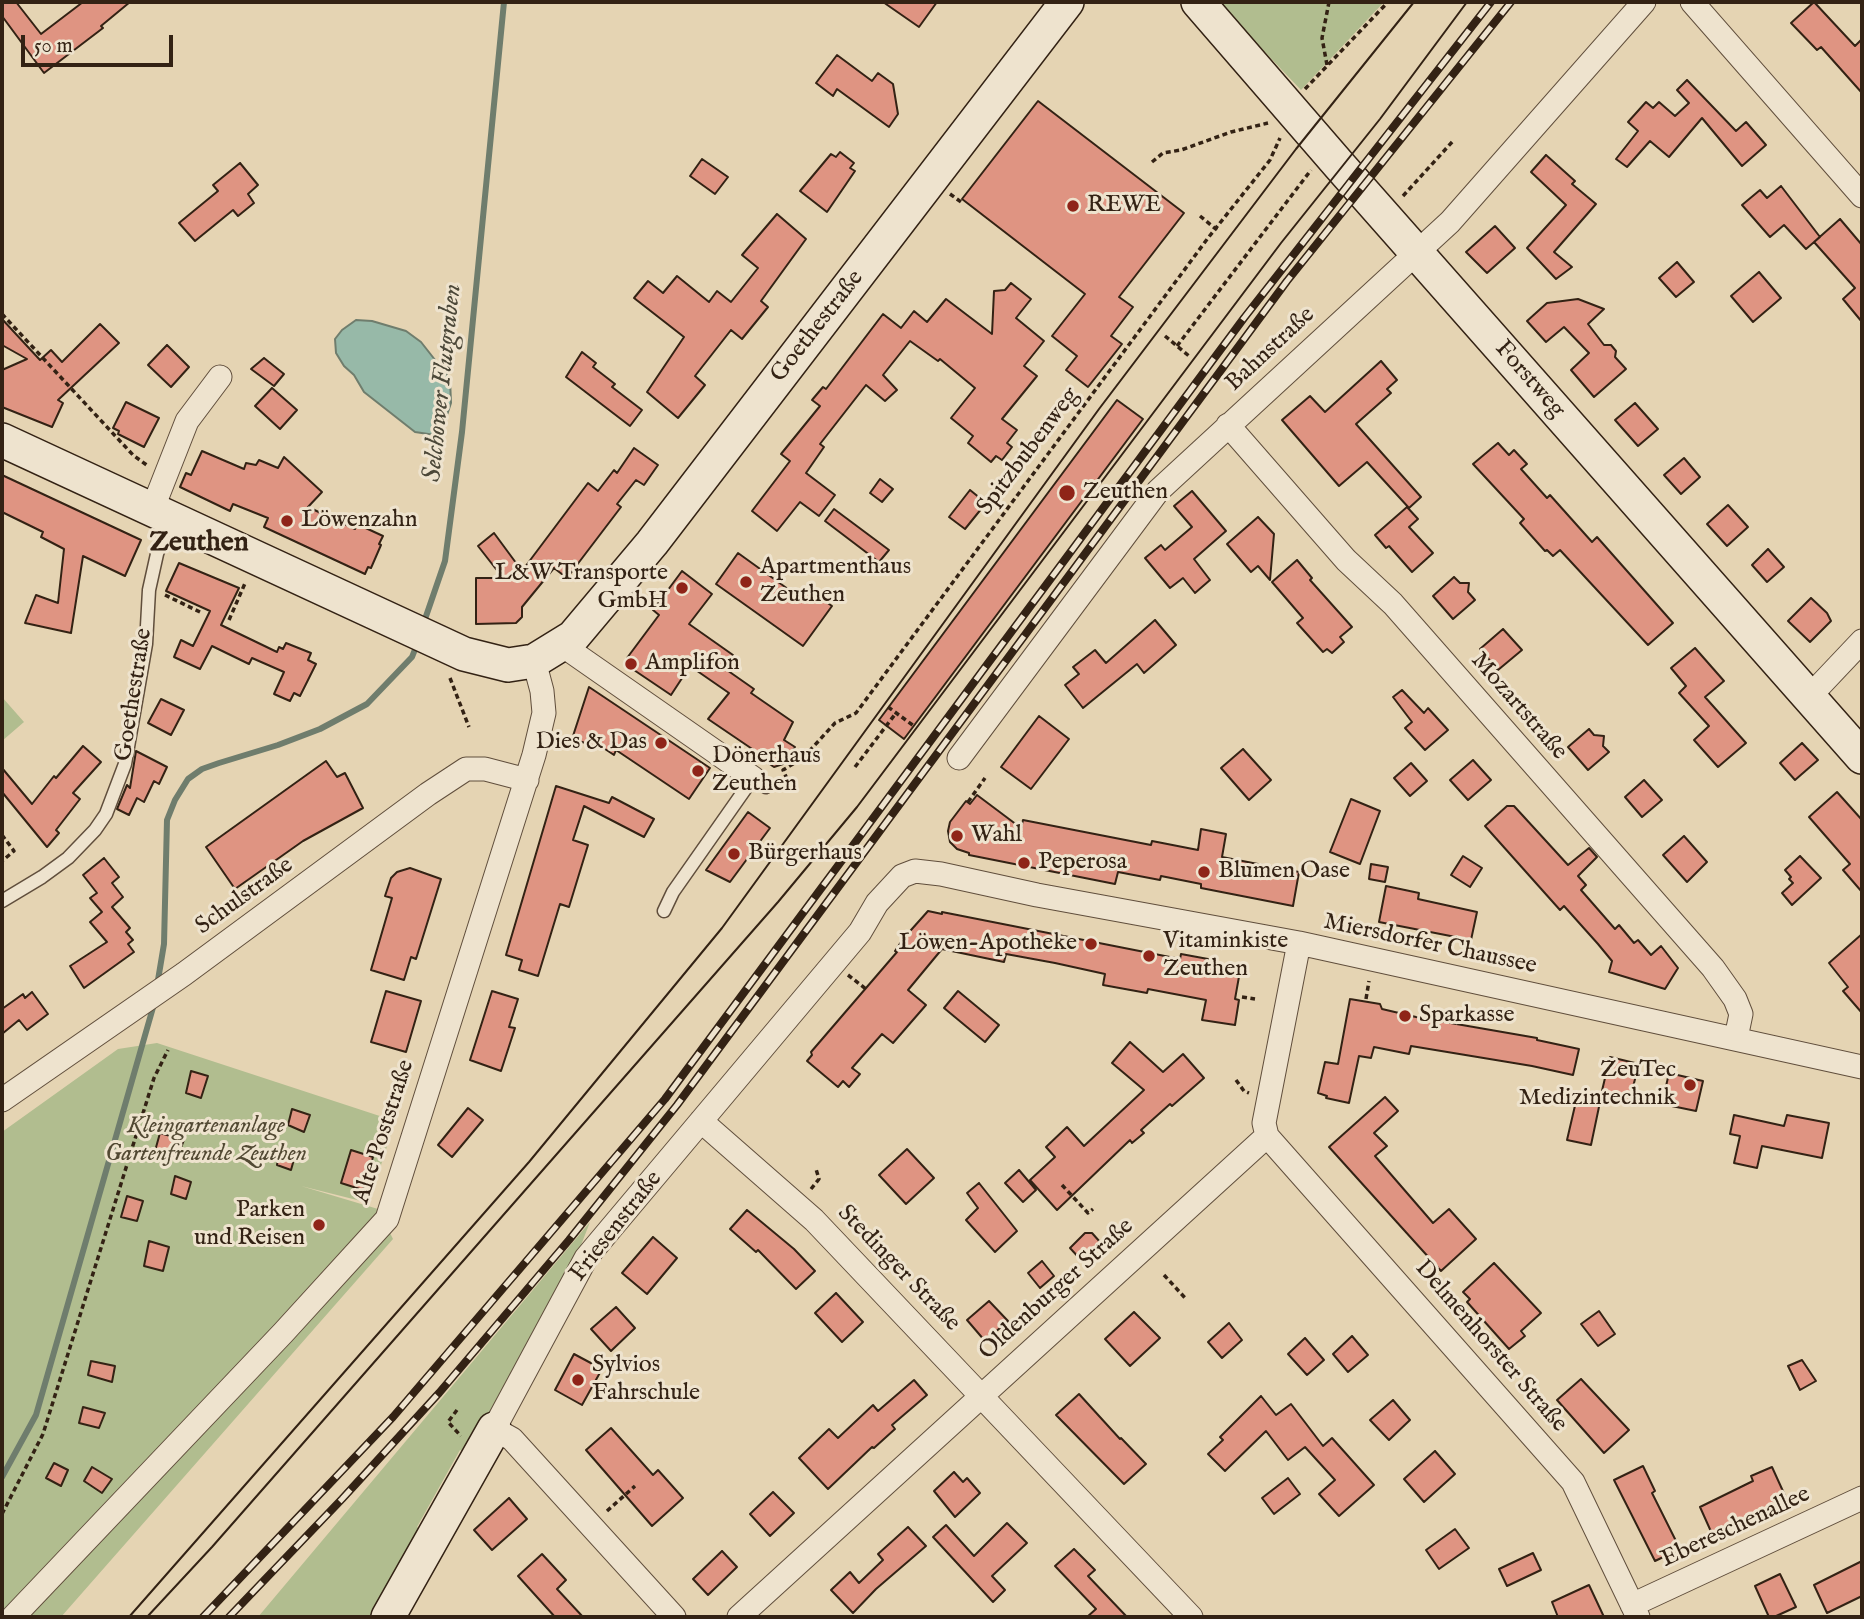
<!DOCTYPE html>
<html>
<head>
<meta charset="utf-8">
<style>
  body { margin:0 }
  #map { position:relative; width:1864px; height:1619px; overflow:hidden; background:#e5d4b3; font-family:"IM FELL English",serif }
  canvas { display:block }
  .frame { position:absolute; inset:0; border:4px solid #332214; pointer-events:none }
  .scale { position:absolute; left:21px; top:35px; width:152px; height:32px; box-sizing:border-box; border:4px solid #332214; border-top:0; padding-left:9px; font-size:21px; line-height:24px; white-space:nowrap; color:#332214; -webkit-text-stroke:5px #eee3ce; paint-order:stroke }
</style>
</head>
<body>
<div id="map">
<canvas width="1864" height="1619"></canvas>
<div class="frame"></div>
<div class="scale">50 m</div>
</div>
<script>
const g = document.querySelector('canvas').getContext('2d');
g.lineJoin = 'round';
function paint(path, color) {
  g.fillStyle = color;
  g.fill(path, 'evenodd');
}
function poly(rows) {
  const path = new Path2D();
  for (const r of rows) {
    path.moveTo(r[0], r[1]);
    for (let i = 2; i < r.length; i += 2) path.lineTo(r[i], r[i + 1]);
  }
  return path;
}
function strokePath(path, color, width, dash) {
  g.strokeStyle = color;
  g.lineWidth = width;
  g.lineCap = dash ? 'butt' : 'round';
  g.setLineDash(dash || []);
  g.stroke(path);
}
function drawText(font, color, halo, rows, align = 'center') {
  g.font = font + ' "IM FELL English",serif';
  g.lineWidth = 6;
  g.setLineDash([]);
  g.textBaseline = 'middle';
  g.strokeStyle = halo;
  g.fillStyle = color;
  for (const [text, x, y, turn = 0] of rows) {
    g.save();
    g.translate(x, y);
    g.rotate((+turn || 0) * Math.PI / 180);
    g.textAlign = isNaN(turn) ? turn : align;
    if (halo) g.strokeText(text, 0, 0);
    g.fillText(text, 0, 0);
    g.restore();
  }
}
paint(poly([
  [1226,2,1384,2,1301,90,1221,6],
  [2,697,24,722,2,741],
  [157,1043,395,1121,369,1203,301,1186,378,1209,393,1239,61,1617,2,1617,2,1132,118,1049],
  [590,1222,578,1253,469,1455,460,1450,417,1527,426,1532,375,1617,258,1617]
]), '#b1bd8f');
const water = poly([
  [356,320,372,321,406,331,421,342,450,379,451,403,445,421,435,435,415,432,364,392,354,375,344,366,336,353,335,339,342,330,356,320]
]);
paint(water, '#97b9a8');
strokePath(water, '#6f7d6d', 2);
strokePath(poly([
  [423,625,445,561,462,432,504,2],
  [157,986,164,944,167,820,175,800,188,779,202,769,219,763,278,745,320,729,367,704,412,657,418,642],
  [2,1477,36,1415,154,1004]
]), '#6f7d6d', 6);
const building = poly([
  [2,2,16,2,41,34,83,2,130,2,101,26,103,28,44,73,2,16,2,2],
  [883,2,937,2,919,27,883,2],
  [1814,2,1855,46,1862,39,1862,93,1821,47,1817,50,1791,23,1814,2],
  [837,55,872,81,878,73,893,84,898,114,889,127,837,89,833,96,816,83,837,55],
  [1687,80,1736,131,1746,122,1766,145,1742,166,1702,118,1669,157,1650,141,1627,167,1616,159,1638,131,1628,122,1646,102,1653,108,1659,102,1675,116,1689,103,1677,90,1687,80],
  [1038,101,1184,213,1119,297,1133,307,1111,336,1122,344,1088,387,1066,370,1077,356,1052,336,1085,294,962,199,1038,101],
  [840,152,854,163,850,168,855,171,827,212,800,191,831,154,836,157,840,152],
  [1546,155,1575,181,1572,184,1596,204,1554,252,1572,267,1556,279,1527,248,1566,205,1531,172,1546,155],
  [702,159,728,177,715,194,690,176,702,159],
  [240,163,258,185,248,194,254,203,238,216,233,210,195,241,179,223,218,191,213,185,240,163],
  [1781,186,1820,237,1806,249,1784,225,1770,237,1742,205,1760,190,1767,198,1781,186],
  [777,214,806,239,761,301,768,307,742,339,731,330,695,376,705,385,678,418,647,392,684,337,634,298,648,281,663,293,677,276,709,302,717,291,731,302,758,268,742,255,777,214],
  [1840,219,1862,245,1862,322,1843,299,1855,288,1814,242,1840,219],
  [1495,226,1515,248,1487,273,1466,252,1495,226],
  [1677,262,1694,282,1676,297,1659,278,1677,262],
  [1759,272,1781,298,1753,322,1731,296,1759,272],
  [1011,283,1031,299,1016,318,1044,341,1024,366,1037,376,1002,419,1017,430,1007,443,1012,447,1002,460,996,456,991,462,968,443,973,436,951,418,975,388,940,359,938,361,910,341,883,375,897,390,885,401,866,385,820,444,824,447,806,473,835,495,819,516,800,502,777,531,752,511,790,461,781,454,820,406,812,400,823,387,826,389,883,314,901,328,914,311,927,322,946,299,992,334,994,291,1005,290,1011,283],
  [1578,299,1604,309,1588,324,1604,345,1611,345,1616,351,1615,357,1626,369,1594,397,1571,370,1589,353,1564,327,1546,342,1527,321,1547,303,1578,299],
  [2,319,40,360,51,350,62,362,100,324,119,343,58,400,63,403,52,427,2,407,2,370,27,359,2,345,2,319],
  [167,345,189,367,171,387,148,365,167,345],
  [582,352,596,363,593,367,615,384,612,387,642,410,630,426,566,377,582,352],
  [264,358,284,374,274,386,251,369,264,358],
  [1381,361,1397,380,1387,389,1391,393,1356,424,1421,497,1409,508,1367,462,1339,486,1282,420,1310,396,1325,412,1381,361],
  [272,388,297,410,280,429,255,406,272,388],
  [1117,400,1143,419,904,739,879,720,1117,400],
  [126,402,159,418,144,447,118,434,119,431,113,428,126,402],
  [1635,403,1658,429,1638,446,1615,420,1635,403],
  [1498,443,1509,455,1514,450,1527,464,1521,469,1547,498,1550,495,1592,542,1597,537,1673,623,1648,645,1560,550,1553,556,1547,550,1545,551,1520,523,1524,519,1473,464,1498,443],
  [634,448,658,465,644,485,636,480,617,504,621,507,567,578,554,568,522,607,522,617,516,623,476,624,476,578,503,578,478,546,494,533,522,571,588,483,598,491,614,470,617,473,634,448],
  [202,451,244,469,246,463,256,465,259,460,278,468,284,457,322,492,308,507,355,529,357,524,383,536,379,544,381,545,371,568,368,567,365,574,264,527,268,518,233,504,230,511,180,487,186,473,191,475,202,451],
  [1684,458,1700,477,1681,494,1664,475,1684,458],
  [2,475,141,540,125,576,83,556,71,633,25,623,36,595,58,603,64,549,41,537,43,532,2,512,2,475],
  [880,479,893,489,882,502,870,493,880,479],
  [970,490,986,503,965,529,949,517,970,490],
  [1192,491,1226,531,1194,559,1210,580,1195,593,1183,578,1170,588,1145,558,1161,545,1165,550,1192,527,1174,506,1192,491],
  [1728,505,1748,527,1727,546,1707,524,1728,505],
  [1407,507,1418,519,1409,527,1433,553,1412,572,1389,546,1386,548,1375,535,1407,507],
  [834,509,889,550,879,562,825,521,834,509],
  [1258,517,1274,534,1270,580,1258,566,1251,572,1227,544,1258,517],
  [1768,549,1784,567,1767,582,1752,565,1768,549],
  [738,553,799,597,806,588,832,606,803,646,716,584,738,553],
  [1297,560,1312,578,1310,580,1352,627,1340,637,1344,642,1332,653,1327,649,1323,652,1297,623,1303,618,1272,582,1297,560],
  [179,563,239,588,221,625,277,652,279,647,283,649,286,643,311,653,308,660,316,664,300,696,294,693,290,701,274,694,284,672,252,658,249,664,212,646,200,669,174,657,181,640,193,646,210,611,166,591,179,563],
  [682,571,712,594,689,624,733,655,724,668,754,689,751,693,793,722,784,740,795,747,783,764,774,767,762,759,764,757,708,719,729,693,690,666,671,695,628,666,627,658,659,615,653,610,682,571],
  [1454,577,1460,583,1469,583,1468,592,1475,600,1453,619,1433,596,1454,577],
  [1811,598,1827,613,1831,621,1810,642,1788,621,1811,598],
  [1155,620,1176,645,1144,673,1137,664,1083,708,1065,685,1079,674,1073,667,1095,650,1106,663,1155,620],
  [1503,629,1522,650,1498,670,1480,649,1503,629],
  [1695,648,1724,681,1705,697,1746,743,1718,767,1694,740,1709,726,1679,693,1686,686,1671,668,1695,648],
  [589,687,710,768,689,799,616,750,614,755,605,749,572,739,589,687],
  [1402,690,1424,713,1428,708,1448,730,1425,750,1405,728,1412,722,1393,697,1402,690],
  [161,699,184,710,171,735,148,723,161,699],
  [1039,716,1069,739,1031,789,1001,767,1039,716],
  [1589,729,1594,735,1604,736,1603,746,1609,752,1588,770,1568,747,1589,729],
  [1802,743,1818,760,1795,780,1780,763,1802,743],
  [83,746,101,762,73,793,80,799,56,830,59,833,47,847,2,792,2,768,32,804,54,776,56,778,83,746],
  [1243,749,1271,780,1249,800,1221,768,1243,749],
  [136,751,167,767,159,784,154,781,144,802,137,798,129,815,117,809,127,785,130,788,136,751],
  [1473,760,1491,780,1468,800,1450,780,1473,760],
  [326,761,337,777,345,773,363,808,303,841,235,889,206,847,326,761],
  [1411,763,1427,781,1410,796,1394,778,1411,763],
  [1644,780,1662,800,1642,817,1625,797,1644,780],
  [556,786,609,803,612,797,654,819,644,837,584,806,573,840,588,845,569,907,560,904,538,976,519,970,522,960,506,955,556,786],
  [1837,792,1862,820,1862,892,1843,870,1850,864,1809,817,1837,792],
  [977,795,1021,828,1023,820,1151,845,1152,841,1198,850,1201,829,1226,834,1222,857,1299,872,1293,906,1201,888,1201,884,1161,876,1160,880,1118,872,1115,884,969,855,969,853,957,849,950,842,948,831,950,822,966,801,970,804,977,795],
  [1351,799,1380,811,1360,864,1330,852,1351,799],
  [1507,806,1514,806,1568,865,1589,848,1597,857,1578,876,1586,885,1581,890,1615,929,1619,925,1634,943,1638,940,1651,955,1661,946,1678,968,1665,989,1609,972,1612,961,1598,944,1564,906,1560,910,1485,826,1507,806],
  [748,812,770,828,730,882,706,870,748,812],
  [1684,836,1707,862,1687,882,1663,855,1684,836],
  [1463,856,1482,868,1470,887,1451,875,1463,856],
  [1800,856,1821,878,1792,905,1782,893,1793,883,1789,879,1791,877,1785,870,1800,856],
  [104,858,119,877,112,883,123,897,112,907,130,928,126,932,133,940,128,944,134,952,84,988,70,966,107,942,90,922,102,912,90,898,97,893,83,875,104,858],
  [1371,864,1388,867,1385,882,1369,879,1371,864],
  [410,868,441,879,416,959,411,957,404,980,371,970,392,898,385,896,391,878,397,872,410,868],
  [1386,886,1419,893,1418,899,1477,912,1471,940,1379,922,1386,886],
  [928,911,942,914,942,912,1180,959,1181,954,1208,959,1207,965,1240,971,1235,999,1239,1000,1235,1025,1202,1020,1206,1000,1148,989,1147,993,1103,985,1105,974,1055,963,1006,954,1004,962,942,949,908,990,926,1005,893,1043,882,1034,852,1068,860,1074,849,1087,843,1081,838,1087,807,1061,812,1055,811,1052,897,952,895,951,903,939,928,911],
  [1862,934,1862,1013,1843,991,1848,987,1829,963,1862,934],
  [386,991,421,1001,406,1052,371,1042,386,991],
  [492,991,518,999,509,1027,515,1028,501,1071,470,1060,492,991],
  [958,991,999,1025,985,1042,944,1008,958,991],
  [32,992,48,1014,27,1030,19,1020,2,1034,2,1009,23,994,25,998,32,992],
  [1350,999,1380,1004,1382,1009,1416,1017,1537,1038,1537,1040,1579,1049,1573,1075,1532,1066,1411,1046,1409,1054,1374,1047,1371,1058,1359,1056,1349,1103,1326,1098,1327,1096,1318,1093,1325,1062,1338,1064,1350,999],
  [1130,1042,1163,1072,1183,1054,1204,1078,1172,1106,1170,1104,1141,1130,1144,1133,1132,1143,1130,1140,1057,1210,1030,1180,1055,1157,1046,1147,1067,1127,1084,1146,1144,1090,1112,1063,1130,1042],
  [1610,1057,1639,1064,1629,1102,1601,1095,1610,1057],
  [191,1071,208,1076,201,1098,186,1093,191,1071],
  [1669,1073,1703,1081,1696,1111,1662,1104,1669,1073],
  [1385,1097,1398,1111,1374,1133,1387,1146,1375,1156,1433,1223,1449,1209,1476,1239,1441,1271,1329,1147,1385,1097],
  [1577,1097,1600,1102,1591,1145,1567,1140,1577,1097],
  [468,1108,483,1120,452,1157,438,1145,468,1108],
  [292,1109,310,1115,304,1132,288,1125,292,1109],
  [1734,1115,1784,1126,1787,1115,1829,1123,1822,1158,1762,1146,1757,1168,1734,1163,1740,1136,1730,1134,1734,1115],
  [160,1133,184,1140,177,1158,155,1151,160,1133],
  [280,1146,296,1152,291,1170,277,1165,280,1146],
  [907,1149,934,1178,906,1204,879,1175,907,1149],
  [351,1150,373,1157,363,1190,341,1183,351,1150],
  [1019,1170,1036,1190,1023,1202,1005,1183,1019,1170],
  [175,1176,191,1182,186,1199,171,1194,175,1176],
  [979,1183,1017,1231,995,1252,966,1220,978,1208,967,1193,979,1183],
  [127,1196,143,1201,137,1221,121,1217,127,1196],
  [747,1210,794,1249,815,1271,796,1289,758,1250,756,1252,730,1229,747,1210],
  [1085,1233,1092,1233,1100,1242,1081,1260,1070,1248,1085,1233],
  [653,1237,677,1258,647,1294,622,1273,653,1237],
  [149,1241,169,1247,163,1271,144,1266,149,1241],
  [1042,1261,1054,1276,1040,1288,1028,1273,1042,1261],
  [1494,1263,1541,1313,1521,1331,1525,1336,1509,1349,1467,1302,1470,1299,1463,1292,1494,1263],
  [836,1293,863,1322,842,1342,815,1313,836,1293],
  [989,1301,1008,1321,985,1341,967,1320,989,1301],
  [616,1307,635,1328,611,1351,591,1329,616,1307],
  [1599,1311,1615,1334,1598,1346,1581,1324,1599,1311],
  [1134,1312,1160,1338,1130,1366,1105,1339,1134,1312],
  [1229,1323,1242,1340,1222,1358,1208,1342,1229,1323],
  [1352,1336,1368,1355,1348,1372,1333,1354,1352,1336],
  [1305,1338,1324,1360,1307,1375,1288,1354,1305,1338],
  [574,1354,602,1369,582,1405,555,1390,574,1354],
  [1802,1360,1816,1381,1800,1390,1788,1366,1802,1360],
  [91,1361,115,1366,112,1382,88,1375,91,1361],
  [1581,1379,1629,1430,1604,1453,1557,1400,1581,1379],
  [914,1380,927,1395,892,1425,895,1429,874,1448,872,1447,828,1489,799,1458,829,1429,838,1438,873,1405,878,1411,914,1380],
  [1079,1394,1120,1439,1121,1438,1146,1464,1124,1484,1056,1415,1079,1394],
  [1261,1396,1276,1415,1291,1404,1323,1446,1332,1438,1374,1485,1339,1516,1319,1494,1335,1480,1305,1447,1288,1460,1266,1431,1225,1471,1208,1454,1223,1440,1220,1437,1261,1396],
  [1393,1400,1410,1420,1389,1440,1370,1420,1393,1400],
  [83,1407,105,1413,99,1428,79,1423,83,1407],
  [611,1428,653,1475,658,1470,683,1498,652,1526,586,1450,611,1428],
  [1435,1451,1455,1474,1424,1502,1404,1479,1435,1451],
  [54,1463,68,1470,61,1486,46,1478,54,1463],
  [1643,1466,1655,1491,1652,1493,1680,1549,1655,1561,1614,1480,1643,1466],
  [92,1467,112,1479,102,1493,84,1481,92,1467],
  [1772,1467,1787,1500,1713,1536,1700,1507,1753,1481,1751,1476,1772,1467],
  [954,1472,963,1482,967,1478,980,1493,955,1517,934,1491,954,1472],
  [1288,1478,1300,1494,1274,1514,1262,1498,1288,1478],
  [773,1492,794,1513,770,1536,750,1514,773,1492],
  [509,1498,527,1519,492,1550,474,1530,509,1498],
  [1007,1523,1027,1543,992,1576,1005,1590,993,1602,933,1537,946,1525,974,1556,1007,1523],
  [908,1527,926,1546,876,1589,853,1613,831,1590,850,1572,859,1583,883,1560,878,1554,908,1527],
  [1455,1529,1469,1548,1439,1569,1426,1550,1455,1529],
  [1074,1549,1095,1570,1088,1576,1127,1617,1087,1617,1096,1609,1055,1566,1074,1549],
  [722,1551,737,1567,708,1595,693,1579,722,1551],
  [1533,1553,1541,1570,1507,1586,1499,1569,1533,1553],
  [542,1554,566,1580,557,1589,583,1617,555,1617,518,1576,542,1554],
  [1862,1561,1862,1596,1827,1613,1814,1585,1862,1561],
  [1780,1574,1796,1607,1774,1617,1769,1617,1755,1586,1780,1574],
  [1589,1585,1604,1617,1558,1617,1552,1602,1589,1585]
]);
paint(building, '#df9482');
strokePath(building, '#332214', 2);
const lane = poly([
  [2,901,42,877,68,858,95,830,106,814,125,764,146,644,149,590,157,554,170,519],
  [664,911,673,892,753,778,766,787]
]);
const street = poly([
  [1692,2,1862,196],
  [1228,425,1346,560,1393,604,1713,968,1735,999,1741,1014,1736,1038],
  [152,510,187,421,220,377],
  [562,645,753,778],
  [1809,697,1862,641],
  [959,758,1158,491,1450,222,1644,2],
  [1299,943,1264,1123,1267,1136,1573,1482,1638,1617],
  [2,1100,184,974,428,794,466,769,485,769,527,780],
  [701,1121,814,1220,1191,1617],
  [1632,1605,1862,1498],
  [13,1617,283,1333,387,1219,534,755,544,713,542,691,534,661],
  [674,1617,512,1439,494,1429,586,1258,860,932,877,903,902,876,915,871,941,874,1037,895,1299,943,1862,1067],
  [739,1617,1267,1136]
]);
const secondary = poly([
  [1198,2,1340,166,1862,757],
  [2,440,464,654,508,665,534,661,573,637,652,543,1067,2],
  [388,1617,494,1429]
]);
strokePath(lane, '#604e3c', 15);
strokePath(street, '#604e3c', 25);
strokePath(secondary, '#332214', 36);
strokePath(poly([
  [1327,65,1322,38,1329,2],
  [1305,89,1388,2],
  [1152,162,1163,153,1181,150,1231,132,1268,123],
  [950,194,961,202],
  [1403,196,1453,141],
  [1200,216,1217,230],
  [2,314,133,455,148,466],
  [1165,336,1189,356],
  [1177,346,1311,170],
  [165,595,200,612],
  [229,620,246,581],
  [450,678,469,727],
  [888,707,914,726],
  [855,767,896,713],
  [782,783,788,781,783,770,803,758,835,723,856,713,1208,238,1270,160,1280,138],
  [968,802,985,778],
  [2,835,14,851,2,861],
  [848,975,866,989],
  [1242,997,1255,999],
  [1366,999,1369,981],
  [1236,1080,1244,1091,1249,1093],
  [1062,1185,1088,1213,1093,1209],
  [811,1189,819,1179,816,1169],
  [1164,1275,1187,1300],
  [457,1410,448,1422,461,1436],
  [607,1511,635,1486],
  [2,1514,43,1434,154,1078,168,1050]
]), '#332214', 3.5, [5, 3.5]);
strokePath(lane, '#eee3ce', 12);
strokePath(street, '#eee3ce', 23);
strokePath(secondary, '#eee3ce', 33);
strokePath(poly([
  [129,1617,529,1162,722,928,1099,409,1296,149,1414,2],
  [147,1617,212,1547,778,902,857,807,1281,243,1380,119,1467,2]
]), '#332214', 2);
const rail = poly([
  [203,1617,393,1417,665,1099,1244,318,1491,2],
  [229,1617,342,1499,439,1393,569,1240,677,1105,1287,281,1511,2]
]);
strokePath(rail, '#332214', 8);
strokePath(rail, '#eee3ce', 5, [16]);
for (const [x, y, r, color] of [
  [1073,206,7,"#8f2418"],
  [1067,493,9,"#8f2418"],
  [287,521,7,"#8f2418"],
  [746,582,7,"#8f2418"],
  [682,588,7,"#8f2418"],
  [631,664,7,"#8f2418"],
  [661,743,7,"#8f2418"],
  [698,771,7,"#8f2418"],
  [957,836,7,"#8f2418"],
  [734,854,7,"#8f2418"],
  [1024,863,7,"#8f2418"],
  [1204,872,7,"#8f2418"],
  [1091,944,7,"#8f2418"],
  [1149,956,7,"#8f2418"],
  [1405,1016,7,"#8f2418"],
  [1690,1085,7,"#8f2418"],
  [319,1225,7,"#8f2418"],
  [578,1380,7,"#8f2418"]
]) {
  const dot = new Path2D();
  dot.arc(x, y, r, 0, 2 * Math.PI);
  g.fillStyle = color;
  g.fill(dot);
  strokePath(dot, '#eee3ce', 2.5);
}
drawText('24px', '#332214', '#eee3ce', [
  ["REWE",1087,206],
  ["Zeuthen",1083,493],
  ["Löwenzahn",301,521],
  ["Apartmenthaus",760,568],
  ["Zeuthen",760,596],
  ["L&W Transporte",668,574,"right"],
  ["GmbH",668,602,"right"],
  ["Amplifon",645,664],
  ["Dies & Das",647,743,"right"],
  ["Dönerhaus",712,757],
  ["Zeuthen",712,785],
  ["Wahl",971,836],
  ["Bürgerhaus",748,854],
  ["Peperosa",1038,863],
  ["Blumen Oase",1218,872],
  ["Vitaminkiste",1163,942],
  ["Zeuthen",1163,970],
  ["Löwen-Apotheke",1077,944,"right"],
  ["Sparkasse",1419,1016],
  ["ZeuTec",1676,1071,"right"],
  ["Medizintechnik",1676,1099,"right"],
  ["Parken",305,1211,"right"],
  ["und Reisen",305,1239,"right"],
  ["Sylvios",592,1366],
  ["Fahrschule",592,1394]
], 'left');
drawText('24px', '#332214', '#eee3ce', [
  ["Goethestraße",818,327,-52],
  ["Bahnstraße",1271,350,-43],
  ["Forstweg",1529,380,49],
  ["Spitzbubenweg",1029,452,-53],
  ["Goethestraße",135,695,-81],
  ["Mozartstraße",1518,707,49],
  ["Schulstraße",245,897,-36],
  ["Miersdorfer Chaussee",1430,945,12],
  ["Alte Poststraße",385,1132,-72],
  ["Friesenstraße",617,1227,-52],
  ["Stedinger Straße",898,1269,46],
  ["Oldenburger Straße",1057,1290,-42],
  ["Delmenhorster Straße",1490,1347,49],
  ["Ebereschenallee",1736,1528,-25]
]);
drawText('italic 24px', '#524933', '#eee3ce', [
  ["Kleingartenanlage",206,1127],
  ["Gartenfreunde Zeuthen",206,1155]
]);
drawText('italic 26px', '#4c4839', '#eee3ce', [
  ["Selchower Flutgraben",444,383,-84]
]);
drawText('bold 28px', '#332214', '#eee3ce', [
  ["Zeuthen",199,544]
]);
</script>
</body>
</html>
